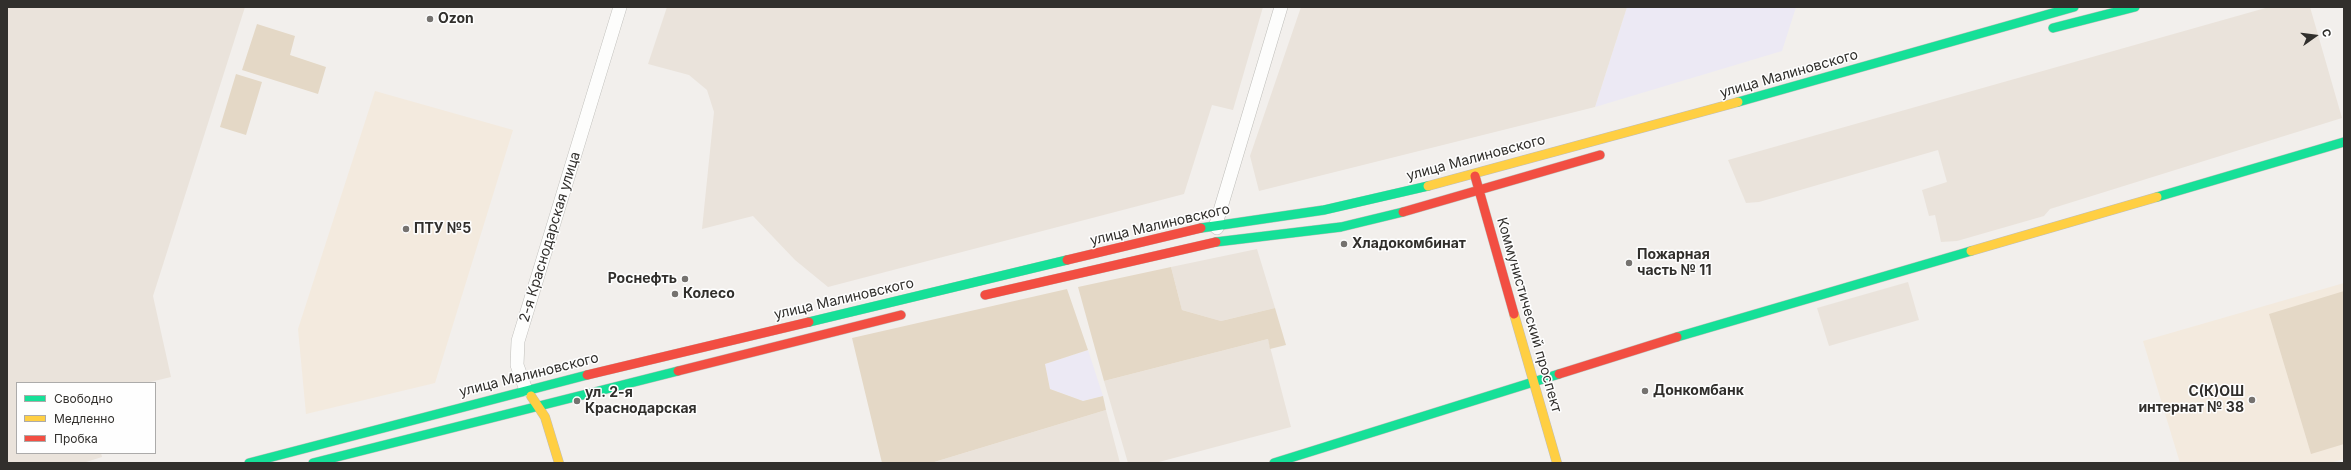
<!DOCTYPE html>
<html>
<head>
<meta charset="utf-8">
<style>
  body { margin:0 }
  #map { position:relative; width:2351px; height:470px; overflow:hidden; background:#f2efec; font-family:Inter,sans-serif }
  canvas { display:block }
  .frame { position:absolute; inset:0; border:8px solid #312f2c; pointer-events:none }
  .legend { position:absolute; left:16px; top:382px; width:140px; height:72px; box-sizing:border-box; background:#fefefe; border:1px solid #acabaa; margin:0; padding:5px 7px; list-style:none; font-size:12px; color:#312f2c }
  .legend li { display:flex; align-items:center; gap:8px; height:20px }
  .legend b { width:20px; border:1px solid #acabaa }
  .north { position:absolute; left:2295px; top:16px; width:40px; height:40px; -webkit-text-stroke:3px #fefefe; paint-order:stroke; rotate:76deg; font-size:11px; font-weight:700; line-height:16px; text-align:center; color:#312f2c }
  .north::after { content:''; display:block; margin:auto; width:14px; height:18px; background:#312f2c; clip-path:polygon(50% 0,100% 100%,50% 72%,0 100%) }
</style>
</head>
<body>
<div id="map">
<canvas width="2351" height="470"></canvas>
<div class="frame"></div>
<ul class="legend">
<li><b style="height:5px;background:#16e098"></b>Свободно</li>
<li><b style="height:5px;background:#ffcf43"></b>Медленно</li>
<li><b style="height:5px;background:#f24e42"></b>Пробка</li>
</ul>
<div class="north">С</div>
</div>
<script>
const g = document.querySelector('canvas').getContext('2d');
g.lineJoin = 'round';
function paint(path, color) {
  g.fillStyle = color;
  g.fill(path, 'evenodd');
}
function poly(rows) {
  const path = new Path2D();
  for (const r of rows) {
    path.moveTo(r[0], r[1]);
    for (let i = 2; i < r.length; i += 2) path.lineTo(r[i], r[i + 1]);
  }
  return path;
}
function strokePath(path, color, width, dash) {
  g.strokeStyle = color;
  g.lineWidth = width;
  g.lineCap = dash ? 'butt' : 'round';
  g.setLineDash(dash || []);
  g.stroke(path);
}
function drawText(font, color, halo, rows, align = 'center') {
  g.font = font + ' Inter,sans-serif';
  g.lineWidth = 3;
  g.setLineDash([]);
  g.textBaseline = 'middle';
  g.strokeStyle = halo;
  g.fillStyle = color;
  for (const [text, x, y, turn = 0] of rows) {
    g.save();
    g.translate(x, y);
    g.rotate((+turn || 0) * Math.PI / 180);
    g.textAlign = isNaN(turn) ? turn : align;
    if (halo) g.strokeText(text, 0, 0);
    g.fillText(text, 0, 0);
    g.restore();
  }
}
paint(poly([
  [1627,7,1796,7,1782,51,1595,107],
  [1088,350,1103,396,1083,401,1050,389,1045,364]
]), '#ece9f4');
paint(poly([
  [7,7,245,7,153,296,171,377,146,383,17,383,17,453,101,453,102,457,83,463,7,463],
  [667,7,1263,7,1233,110,1212,105,1184,194,828,287,795,260,753,216,702,229,714,112,707,90,689,75,648,64],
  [1301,7,1627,7,1595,107,1259,191,1250,156],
  [2269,7,2310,7,2342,118,2050,209,2044,216,1957,241,1941,242,1935,215,1929,216,1922,190,1947,182,1938,150,1759,202,1746,203,1728,160],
  [1257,249,1275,308,1221,321,1182,310,1171,267],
  [1908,282,1919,320,1829,346,1817,308],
  [1268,339,1291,427,1155,463,1128,463,1104,381],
  [1106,410,1120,463,931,463]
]), '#eae3db');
paint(poly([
  [375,91,513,130,435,383,306,414,298,329],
  [2344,283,2344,459,2330,463,2180,463,2143,341]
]), '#f3eade');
paint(poly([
  [257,24,295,36,290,55,326,67,318,94,242,70],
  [236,74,262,82,246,135,220,127],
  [1171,267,1182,310,1221,321,1275,308,1286,345,1270,349,1268,339,1104,381,1078,287],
  [1067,289,1088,350,1045,364,1050,389,1083,401,1103,396,1106,410,931,463,882,463,852,338],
  [2344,291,2344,444,2311,454,2269,314]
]), '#e4d8c6');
const street = poly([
  [1217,228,1216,224,1281,7],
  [526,390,517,365,518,341,620,7]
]);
const fast = poly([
  [2053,28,2135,7],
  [1738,102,2074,7],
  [2157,197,2344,142],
  [1201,228,1324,210,1428,186],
  [1216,242,1341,227,1403,212],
  [809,322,1067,260],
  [1677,337,1971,251],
  [249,463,587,375],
  [313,463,678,371],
  [1274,463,1559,374]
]);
const slow = poly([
  [1428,186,1738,102],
  [1971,251,2157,197],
  [1514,314,1557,463],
  [531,396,545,417,559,463]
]);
const jam = poly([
  [1475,176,1514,314],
  [1403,212,1600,155],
  [1067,260,1201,228],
  [985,295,1216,242],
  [678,371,901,315],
  [1559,374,1677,337],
  [587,375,809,322]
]);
strokePath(street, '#bfbeba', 14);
strokePath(fast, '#bfbeba', 10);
strokePath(slow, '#bfbeba', 10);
strokePath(jam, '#bfbeba', 10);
strokePath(street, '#fdfdfc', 13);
strokePath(fast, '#16e098', 9);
strokePath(slow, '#ffcf43', 9);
strokePath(jam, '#f24e42', 9);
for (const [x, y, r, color] of [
  [430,19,4,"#75726f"],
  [406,229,4,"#75726f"],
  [1344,244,4,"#75726f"],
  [1629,263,4,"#75726f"],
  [685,279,4,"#75726f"],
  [675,294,4,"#75726f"],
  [1645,391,4,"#75726f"],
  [2252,400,4,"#75726f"],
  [577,401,4,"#75726f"]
]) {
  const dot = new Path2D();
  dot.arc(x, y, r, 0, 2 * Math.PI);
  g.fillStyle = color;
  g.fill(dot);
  strokePath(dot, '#fefefe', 1.5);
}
drawText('bold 14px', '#312f2c', '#fefefe', [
  ["Ozon",438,19],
  ["ПТУ №5",414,229],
  ["Хладокомбинат",1352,244],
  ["Пожарная",1637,255],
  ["часть № 11",1637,271],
  ["Роснефть",677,279,"right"],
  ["Колесо",683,294],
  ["Донкомбанк",1653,391],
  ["С(К)ОШ",2244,392,"right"],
  ["интернат № 38",2244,408,"right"],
  ["ул. 2-я",585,393],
  ["Краснодарская",585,409]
], 'left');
drawText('14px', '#312f2c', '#fefefe', [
  ["улица Малиновского",1789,74,-16],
  ["улица Малиновского",1476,158,-15],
  ["улица Малиновского",1160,225,-13],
  ["2-я Краснодарская улица",550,237,-73],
  ["улица Малиновского",844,299,-13],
  ["Коммунистический проспект",1529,315,74],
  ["улица Малиновского",529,375,-14]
]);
</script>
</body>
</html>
